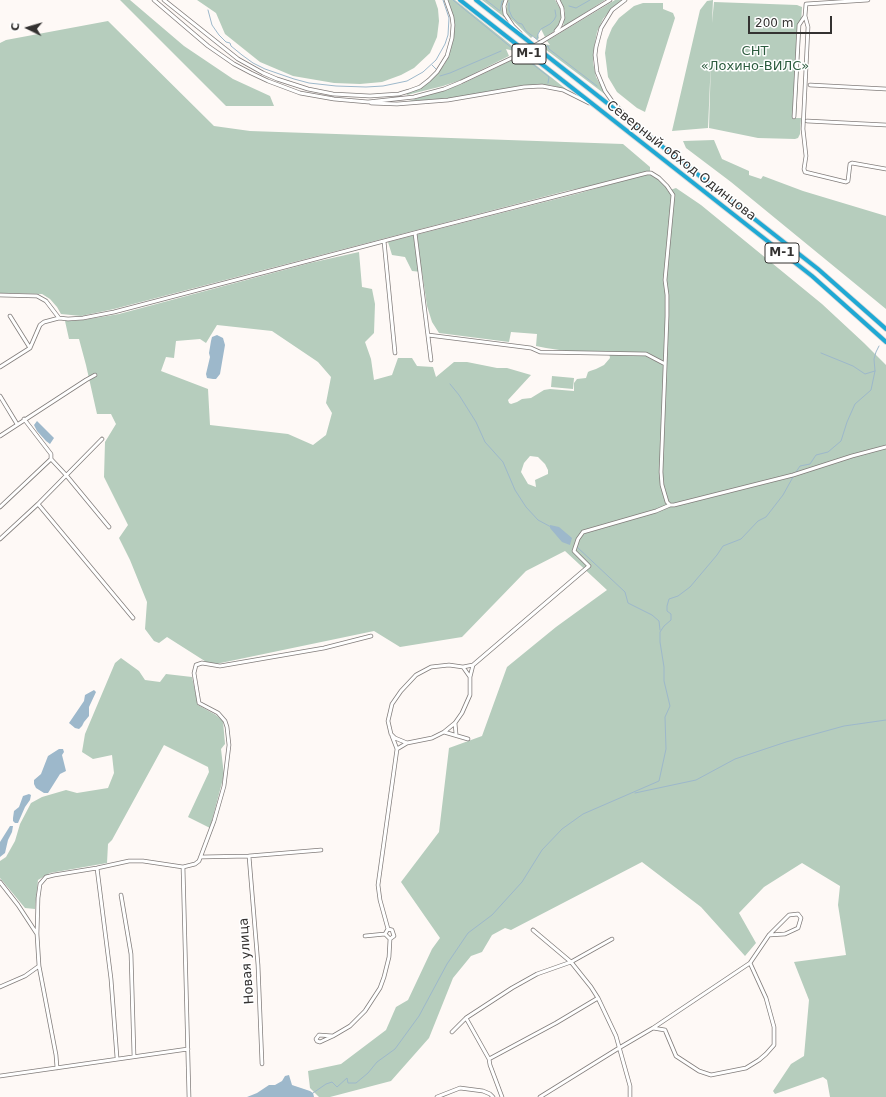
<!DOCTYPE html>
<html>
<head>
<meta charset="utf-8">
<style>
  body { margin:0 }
  #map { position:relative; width:886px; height:1097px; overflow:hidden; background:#fef9f6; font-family:"DejaVu Sans",sans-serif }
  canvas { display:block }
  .north { position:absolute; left:8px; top:8px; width:40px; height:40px; -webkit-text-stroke:3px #fff; paint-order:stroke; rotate:275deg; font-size:11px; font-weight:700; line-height:16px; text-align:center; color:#343231 }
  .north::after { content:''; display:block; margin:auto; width:14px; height:18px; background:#343231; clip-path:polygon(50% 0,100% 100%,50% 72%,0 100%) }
  .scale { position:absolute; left:748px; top:16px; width:84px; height:18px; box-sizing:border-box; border:2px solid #343231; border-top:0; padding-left:5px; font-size:12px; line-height:14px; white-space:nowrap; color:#343231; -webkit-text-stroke:3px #fff; paint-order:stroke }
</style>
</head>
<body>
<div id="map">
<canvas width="886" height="1097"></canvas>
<div class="north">С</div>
<div class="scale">200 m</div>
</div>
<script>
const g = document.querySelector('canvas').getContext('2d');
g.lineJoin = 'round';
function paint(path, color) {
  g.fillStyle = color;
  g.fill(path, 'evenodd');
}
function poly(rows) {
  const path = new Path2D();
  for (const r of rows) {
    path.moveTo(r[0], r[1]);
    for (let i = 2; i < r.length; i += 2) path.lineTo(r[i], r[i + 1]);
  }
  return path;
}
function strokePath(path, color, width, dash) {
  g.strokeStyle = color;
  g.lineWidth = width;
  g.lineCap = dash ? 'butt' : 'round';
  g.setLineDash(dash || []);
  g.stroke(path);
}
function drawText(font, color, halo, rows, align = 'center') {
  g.font = font + ' "DejaVu Sans",sans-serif';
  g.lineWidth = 3;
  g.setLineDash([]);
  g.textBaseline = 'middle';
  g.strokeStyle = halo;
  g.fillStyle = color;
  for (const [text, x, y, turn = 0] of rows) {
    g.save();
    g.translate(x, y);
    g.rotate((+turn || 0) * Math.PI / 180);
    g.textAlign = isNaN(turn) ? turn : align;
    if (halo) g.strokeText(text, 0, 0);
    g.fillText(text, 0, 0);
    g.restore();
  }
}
paint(poly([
  [120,0,130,0,184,46,233,79,270,96,274,106,226,106],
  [197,0,435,0,438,9,439,21,437,37,430,53,414,68,401,75,382,82,360,84,334,83,293,76,260,62,225,34,216,13],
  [448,0,455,0,516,49,514,51,506,49,509,56,461,80,443,86,407,95,406,93,420,88,433,78,444,65,449,56,453,39,455,25,451,9],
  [482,0,505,0,503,6,505,17,504,17],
  [508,0,555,0,561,10,561,17,559,26,553,32,545,37,541,29,538,34,539,38,537,40,533,36,531,38,508,16,506,10],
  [560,0,605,0,563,27,565,11],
  [615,0,622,0,612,8,603,19,597,32,594,48,593,62,596,77,606,95,541,46,544,44,550,45,547,41],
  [713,0,712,23,714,2,797,5,802,7,796,118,801,118,800,134,798,138,795,139,758,138,709,128,711,59,708,128,672,131,700,10,707,1],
  [643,3,663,3,663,9,673,13,675,18,645,112,637,108,617,92,608,77,605,53,607,40,612,28,619,18,634,6],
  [108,21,214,126,250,131,623,144,650,167,650,173,667,186,667,191,676,188,701,205,822,304,864,343,886,365,886,1097,830,1097,827,1080,823,1077,775,1094,773,1091,791,1064,804,1056,809,1000,794,962,846,955,838,905,840,886,802,863,764,887,739,913,756,943,745,956,701,907,642,862,511,930,505,928,492,935,482,952,471,956,453,978,429,1038,391,1081,330,1097,319,1097,310,1088,308,1071,341,1064,386,1030,396,1007,408,1000,432,949,440,938,401,882,439,832,449,748,482,736,507,667,556,627,607,590,565,551,526,571,462,637,400,647,374,631,211,665,167,637,159,643,154,641,145,629,147,602,130,560,119,538,128,525,104,477,105,442,116,424,111,414,97,414,86,365,79,339,69,339,65,321,83,320,119,314,310,263,359,252,362,287,372,289,375,304,374,333,365,342,371,359,374,380,392,375,398,358,412,358,417,366,433,367,436,377,454,362,467,362,497,368,507,368,531,375,508,400,509,403,511,404,517,402,522,399,531,398,544,390,550,389,574,391,574,383,577,379,586,378,588,372,590,371,596,369,604,365,610,358,609,352,566,351,546,348,536,346,537,334,511,332,509,342,439,333,432,322,427,306,422,272,412,271,405,257,392,255,388,242,580,193,643,175,566,191,114,309,81,316,61,314,57,307,50,299,42,294,0,293,0,43,6,40],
  [217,325,272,331,318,362,331,377,326,403,332,413,326,435,313,445,288,434,210,425,208,389,161,371,166,357,174,358,176,341,200,339,206,343],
  [530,456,538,457,545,464,548,470,548,474,535,480,536,487,528,484,521,472,524,463],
  [523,55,566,89,549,85,533,85,447,99,409,101,462,84,512,60,515,64,517,62,518,58],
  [714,140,722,159,749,171,749,175,761,179,763,176,803,191,886,216,886,309,731,182,686,148,683,141],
  [552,376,574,378,573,389,551,387],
  [121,658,139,671,145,680,160,682,166,674,192,677,198,705,216,715,223,721,225,744,221,749,224,775,210,828,188,817,209,772,208,767,164,745,112,840,108,844,107,863,50,873,38,880,35,909,25,908,0,878,0,861,6,857,15,841,20,824,31,803,42,797,66,790,77,793,108,788,114,773,112,755,93,759,82,752,85,734,115,663]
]), '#b6cdbd');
paint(poly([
  [217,335,223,338,225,345,220,374,216,379,213,379,207,378,206,374,210,357,209,353,211,341,212,337],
  [37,421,54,438,50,444,46,441,37,431,34,425],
  [550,525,559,527,572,538,570,545,562,542,550,528],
  [94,690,96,692,89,707,89,716,84,722,82,726,79,729,75,728,69,723,84,701,85,695],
  [59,749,63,749,64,752,62,755,66,771,60,774,48,793,44,793,36,788,34,784,34,780,41,774,48,756],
  [29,794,31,795,30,800,25,807,18,823,15,823,13,821,13,818,14,811,19,807,23,796],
  [10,826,13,826,12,832,8,840,5,853,0,857,0,842],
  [289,1075,292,1085,310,1091,313,1093,314,1097,247,1097,257,1093,269,1085,275,1085,282,1081,285,1076]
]), '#9db8cb');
strokePath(poly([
  [453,0,518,53],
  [486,0,500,11,502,1,503,1],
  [509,3,509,10,512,17,518,23,522,24,526,31,539,41],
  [569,6,576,8,590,0],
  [208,10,212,25,219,35,226,42,230,43,231,46,242,55,253,63,265,69,294,79,309,83,336,86,366,87,383,86,407,81,423,72,436,60,445,44,448,35,449,18,443,0],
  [537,39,538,34,541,29,550,24,554,20,556,16,555,10],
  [541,43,545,47,548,46,549,49,597,86],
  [521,55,549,77,548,83],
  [432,65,436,69],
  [440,76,450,73,501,51],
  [821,353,853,366,865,374,875,371],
  [450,384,459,395,476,422,485,442,503,462,515,490,526,507,538,520,551,527],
  [796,472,800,466,810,464,816,455,828,452,841,441,847,422,855,404,871,390,875,371,874,359,876,352,879,346],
  [577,547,625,592,628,603,652,615,659,621,660,630],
  [635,793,696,780,735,759,786,742,844,726,886,720],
  [313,1093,326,1084,332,1082,337,1087,347,1078,348,1083,356,1083,368,1073,377,1062,395,1049,419,1016,447,964,468,933,492,915,522,882,542,850,562,829,583,814,659,781,666,749,665,717,670,706,664,681,664,667,660,642,660,632,664,626,671,620,671,614,667,611,667,606,669,599,678,596,690,587,717,555,723,546,741,539,758,521,766,517,783,495,793,477]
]), '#9db8cb', 1);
const minor = poly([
  [154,0,208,46,234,64,251,73,268,81,300,93,334,99,368,102,414,97,444,89,461,82,516,56],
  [164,0,238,59,263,73,277,79,308,89,333,94,370,96,399,94,409,91,420,87,429,80,437,72,447,56,452,38,453,25,452,17,446,0],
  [506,0,504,6,505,14,513,26,520,33],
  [625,0,612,10,601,28,596,47,595,55,597,72,605,91,612,101,626,116],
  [805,16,808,27,803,129,806,156,804,169,805,172,846,182,848,181,850,164,852,163,886,169],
  [556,31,560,26,563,18,562,8,558,0],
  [541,42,610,0],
  [810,85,886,89],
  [371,103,397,104,448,100,524,87,542,86,563,90,589,103],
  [794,117,799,25,805,16,806,4,868,0],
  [807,121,886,125],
  [415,233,431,360],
  [384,241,395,353],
  [0,295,37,296,46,301,59,318,68,319,83,318,114,312,418,232,647,173,651,173,659,178,667,186,673,195,665,280,667,295,667,316,661,472,662,485,667,502,670,505],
  [10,316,30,348],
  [428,335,531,348,540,352,646,354,665,364],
  [0,367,30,348,40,325,44,322,59,318],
  [0,396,17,424],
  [24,419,51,454,51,459,66,475,109,527],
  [0,436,86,380,95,375],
  [38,504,133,618],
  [0,507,51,459],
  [0,539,38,504,102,439],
  [463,667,473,665,589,566,574,551,578,539,583,532,656,511,670,505,674,505,793,475,852,456,886,447],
  [470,677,473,665],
  [455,723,456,734],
  [444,732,455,723,462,713,470,695,470,677,463,667,449,665,431,667,416,675,401,691,392,704,388,721,391,734,395,738,407,743,432,738,444,732,468,739],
  [397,749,407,743],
  [249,856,258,965,262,1064],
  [201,857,249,856,321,850],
  [183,867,189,1097],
  [97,868,111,979,117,1058],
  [0,882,18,905,37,934],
  [121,895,131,954,134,1056],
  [388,929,380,900,378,885,397,749,392,736],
  [533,930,571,962,591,987,598,998,616,1036,630,1086,630,1097],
  [365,936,385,934],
  [0,987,25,976,39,966],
  [466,1018,489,1059,490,1065,502,1097],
  [653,1028,665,1030,676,1056,699,1071,711,1075,746,1068,759,1060,766,1054,774,1045,774,1027,766,998,750,963],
  [452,1032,466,1018,512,988,537,974,571,962,612,939],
  [333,1036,320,1042,317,1041,316,1039,319,1035,333,1036,350,1026,365,1011,380,988,384,977,389,957,390,939,394,936,392,930,388,929,385,934,390,939],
  [489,1059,556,1023,598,998],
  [57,1068,56,1055,39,966,37,934,38,898,40,884,46,877,54,875,97,868,129,861,143,861,183,867,195,864,199,861,214,821,224,786,229,745,227,727,225,721,218,713,199,703,194,673,196,665,202,663,220,666,324,648,371,636],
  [0,1076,188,1049],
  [437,1097,460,1088,483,1091,490,1094,493,1097],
  [540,1097,619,1048,653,1028,750,963,769,935,789,915,798,914,801,918,798,928,785,934,769,935]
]);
const highway = poly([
  [460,0,812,276,886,342],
  [476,0,818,269,886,329]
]);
strokePath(minor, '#827d7b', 4.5);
strokePath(highway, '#d6d6d6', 5.5);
strokePath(minor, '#fff', 3);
strokePath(highway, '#1fa9d4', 4);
const minorBridge = poly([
  [516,56,541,42]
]);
strokePath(minorBridge, '#827d7b', 4.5, []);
strokePath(minorBridge, '#fff', 3);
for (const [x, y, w] of [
  [529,54,34],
  [782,253,34]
]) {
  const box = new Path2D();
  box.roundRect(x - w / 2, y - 10, w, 20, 3);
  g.fillStyle = '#fff';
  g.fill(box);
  strokePath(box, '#343231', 1);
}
drawText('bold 12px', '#343231', null, [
  ["М-1",529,54],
  ["М-1",782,253]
]);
drawText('13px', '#2d5c3f', '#fff', [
  ["СНТ",755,52],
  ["«Лохино-ВИЛС»",755,67]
]);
drawText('13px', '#343231', '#fff', [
  ["Северный обход Одинцова",681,161,38],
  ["Новая улица",247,961,-94]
]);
</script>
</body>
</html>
